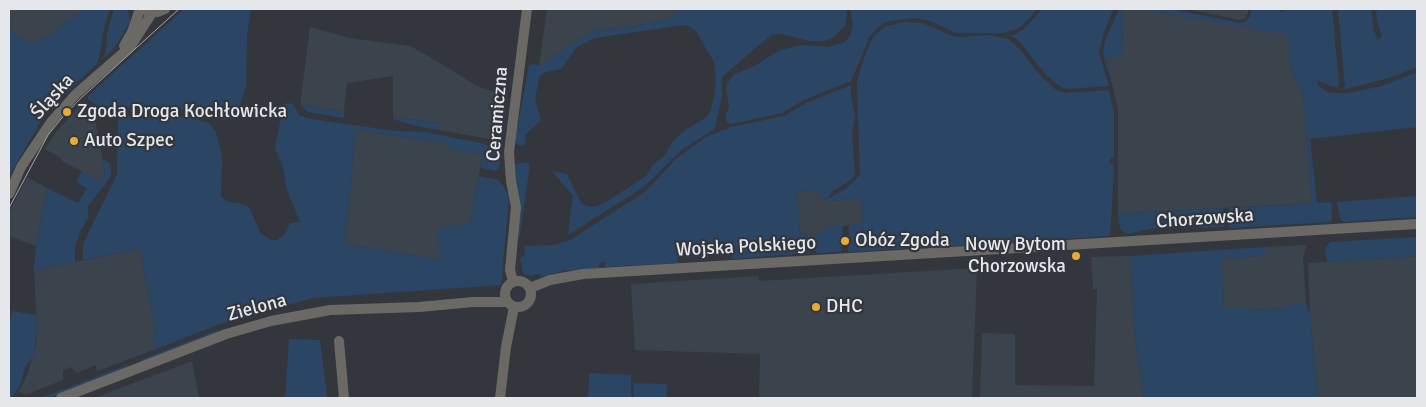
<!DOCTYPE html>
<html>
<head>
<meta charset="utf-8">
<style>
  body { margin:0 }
  #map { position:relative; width:1426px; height:407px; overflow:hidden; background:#33373d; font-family:Signika,sans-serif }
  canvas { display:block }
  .frame { position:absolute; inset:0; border:10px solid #e5e7eb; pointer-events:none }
</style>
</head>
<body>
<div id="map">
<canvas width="1426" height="407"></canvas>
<div class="frame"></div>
</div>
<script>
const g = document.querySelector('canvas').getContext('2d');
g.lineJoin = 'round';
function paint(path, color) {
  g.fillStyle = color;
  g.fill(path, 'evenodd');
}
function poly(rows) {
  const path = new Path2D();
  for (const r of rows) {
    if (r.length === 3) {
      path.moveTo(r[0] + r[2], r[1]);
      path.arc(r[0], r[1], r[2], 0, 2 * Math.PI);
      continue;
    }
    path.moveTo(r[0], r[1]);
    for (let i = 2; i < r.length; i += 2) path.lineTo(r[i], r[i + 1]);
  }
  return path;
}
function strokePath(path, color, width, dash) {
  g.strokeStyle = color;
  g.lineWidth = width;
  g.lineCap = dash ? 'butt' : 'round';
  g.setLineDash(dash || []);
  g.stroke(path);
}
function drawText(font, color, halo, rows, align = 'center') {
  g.font = font + ' Signika,sans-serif';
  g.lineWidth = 4.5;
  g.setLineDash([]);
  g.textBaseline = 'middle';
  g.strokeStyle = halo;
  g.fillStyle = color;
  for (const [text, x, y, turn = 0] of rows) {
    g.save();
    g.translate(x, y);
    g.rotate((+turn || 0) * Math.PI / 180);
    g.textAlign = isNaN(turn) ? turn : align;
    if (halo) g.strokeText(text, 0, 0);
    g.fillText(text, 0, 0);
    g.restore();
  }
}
paint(poly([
  [9,9,83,9,49,36,34,43,21,39,9,28],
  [547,9,677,9,675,18,631,27,594,30,539,66],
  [1123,9,1141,9,1288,34,1291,70,1303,94,1312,203,1130,213,1118,212,1118,110,1106,57,1122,55],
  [1187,9,1248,9,1248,13,1245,18,1240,20],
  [310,27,350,38,410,46,430,57,479,87,499,93,495,140,439,130,439,123,393,117,393,76,347,83,344,111,300,105],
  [78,108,95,118,105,173,101,181,61,161,61,158,45,149,57,131],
  [356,130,446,143,453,150,483,154,470,223,441,260,345,244],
  [27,177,47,188,36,246,9,236,9,213],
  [818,190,819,199,830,198,831,201,861,198,863,224,826,228,814,238,809,237,800,232,797,192],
  [1307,245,1303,257,1306,304,1293,304,1287,308,1249,310,1249,308,1224,309,1222,258,1263,256,1266,249,1263,247],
  [140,249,156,334,152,336,156,349,97,371,96,365,77,373,71,367,63,370,63,380,25,395,18,391,24,382,29,370,36,344,37,325,34,270],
  [1130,256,1135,338,1144,398,980,398,982,333,1015,334,1015,385,1094,386,1097,289,1093,289,1091,257],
  [1417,256,1417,398,1318,398,1310,314,1308,263],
  [977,268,972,398,759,398,760,354,635,350,631,284,758,276,759,281],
  [192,361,199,398,94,398]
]), '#3b434d');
paint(poly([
  [83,9,110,9,104,28,100,54,97,64,46,112,9,176,9,28,21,39,34,43,49,36],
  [114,9,128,9,130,22,115,47,102,60,106,51,107,34],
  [184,9,251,9,247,35,246,85,236,118,223,120,200,113,171,108,101,107,88,100,88,96],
  [677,9,846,9,847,16,845,26,832,38,825,41,810,41,781,34,772,35,764,41,722,77,722,97,715,126,713,130,681,150,645,186,568,235,573,196,552,171,567,174,581,203,587,206,593,207,606,202,646,176,652,166,665,155,673,141,684,131,705,118,710,112,714,98,716,79,714,62,696,31,688,26,683,25,595,38,577,47,561,69,545,72,539,77,535,100,541,120,525,135,526,144,520,146,515,143,515,140,529,65,535,64,539,66,594,30,631,27,674,18],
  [850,9,1037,9,1022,26,1014,30,1004,33,956,33,930,21,915,18,890,21,882,24,870,36,851,81,804,100,782,113,731,124,727,122,725,117,729,107,726,88,727,84,733,75,756,65,780,50,803,45,828,47,845,42,850,36,853,26],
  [1042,9,1113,9,1103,35,1099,53,1109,86,1068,89,1061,87,1046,75,1019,41,1010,35,1015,35,1025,28],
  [1119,9,1123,9,1122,56,1106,58,1113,87,1105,62,1103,51,1105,41],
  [1141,9,1170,9,1241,23,1245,22,1250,17,1251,9,1280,9,1281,13,1285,11,1285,9,1332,9,1339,83,1336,88,1317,80,1318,86,1330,93,1348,93,1382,86,1417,72,1417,127,1310,139,1317,203,1331,202,1332,218,1330,222,1230,228,1228,208,1312,203,1303,94,1291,70,1288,35],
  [1338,9,1371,9,1374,32,1378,39,1382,37,1377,21,1376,9,1417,9,1417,67,1389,78,1342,90,1345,86],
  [905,22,922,23,953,36,963,37,988,35,1008,39,1019,48,1039,74,1056,90,1065,93,1109,90,1114,113,1114,156,1113,158,1110,159,1110,163,1113,164,1114,169,1110,235,1108,236,938,247,938,243,933,243,933,247,848,252,849,225,863,223,861,198,830,201,830,198,848,187,860,175,857,81,866,52,874,36,886,26],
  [851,85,851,97,855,116,852,134,855,175,851,180,833,191,828,198,819,199,818,190,797,192,800,232,809,237,809,253,732,259,731,254,677,258,677,263,605,267,605,262,599,263,599,268,562,271,541,277,539,274,530,276,524,274,522,270,520,258,525,254,524,246,555,245,572,239,646,191,677,158,706,137,731,127,784,116,806,103],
  [288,103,293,104,299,115,310,119,396,131,425,132,485,144,501,154,499,168,496,171,481,168,483,154,453,150,446,143,356,130,345,244,441,260,436,229,470,223,479,176,498,180,506,190,509,199,501,285,313,298,217,325,156,349,152,336,156,334,140,249,83,260,83,244,117,174,118,121,121,117,126,116,168,115,188,117,209,123,216,132,222,156,221,196,228,202,239,203,249,207,261,234,272,240,277,240,284,235,290,223,300,222,286,187,283,167,275,149,283,107,284,104],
  [300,105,344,111,344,118,308,112],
  [393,117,439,123,439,130,412,125,393,119],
  [102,158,110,164,111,175,106,183,88,206,88,218,80,232,75,247,75,262,34,270,36,246,47,188,78,203,87,188,76,182,82,171,101,181,105,173],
  [523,162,530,164,520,234,522,235,518,236,520,201,514,177,515,165],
  [1417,196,1417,217,1344,222,1341,220,1339,213,1337,202],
  [1223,208,1224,227,1203,228,1192,226,1181,227,1180,223,1172,224,1172,227,1149,229,1127,234,1121,230,1119,224,1118,212,1130,213],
  [843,226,841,252,816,253,814,248,815,236,826,228],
  [1417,237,1417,256,1327,262,1325,248,1330,242],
  [1263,247,1266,249,1266,253,1263,256,1222,258,1224,308,1249,308,1250,310,1287,308,1293,304,1306,304,1310,314,1318,398,1144,398,1135,338,1130,256],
  [12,311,36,315,37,325,34,355,25,367,20,385,12,398,9,398,9,328],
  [218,330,219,333,144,361,140,360],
  [289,339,320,340,327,398,285,398],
  [129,364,122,370,49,398,41,398],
  [589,373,631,375,631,398,588,398],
  [634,383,667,384,666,398,634,398]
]), '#2b4564');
strokePath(poly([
  [147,11,158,12,165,9],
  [124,46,132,32,140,9],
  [9,194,21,167,51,122,76,94,130,47,152,13],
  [518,294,13],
  [513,281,510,270,516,207,511,181,509,152,527,9],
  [530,288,550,280,583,274,1417,224],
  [339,341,344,398],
  [61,398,226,334,271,321,330,310,419,307,473,302,507,302],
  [500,398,506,347,514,307]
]), '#6a6966', 10);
strokePath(poly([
  [9,208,48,135,61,119,80,99,179,9]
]), '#a2a4a9', 1);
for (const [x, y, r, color] of [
  [67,112,5,"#e6ad36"],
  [74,141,5,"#e6ad36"],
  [845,241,5,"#e6ad36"],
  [1076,256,5,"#e6ad36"],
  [816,307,5,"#e6ad36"]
]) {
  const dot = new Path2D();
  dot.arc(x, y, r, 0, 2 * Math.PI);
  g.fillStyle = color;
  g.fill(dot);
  strokePath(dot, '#33373d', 2);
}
drawText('19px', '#e5e7eb', '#33373d', [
  ["Śląska",53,97,-48],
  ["Ceramiczna",498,114,-85],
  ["Chorzowska",1205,219,-4],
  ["Wojska Polskiego",746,247,-3],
  ["Zielona",257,308,-15]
]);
drawText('19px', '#e5e7eb', '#33373d', [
  ["Zgoda Droga Kochłowicka",77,112],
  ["Auto Szpec",84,141],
  ["Obóz Zgoda",855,241],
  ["Nowy Bytom",1066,245,"right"],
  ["Chorzowska",1066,267,"right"],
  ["DHC",826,307]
], 'left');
</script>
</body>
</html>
